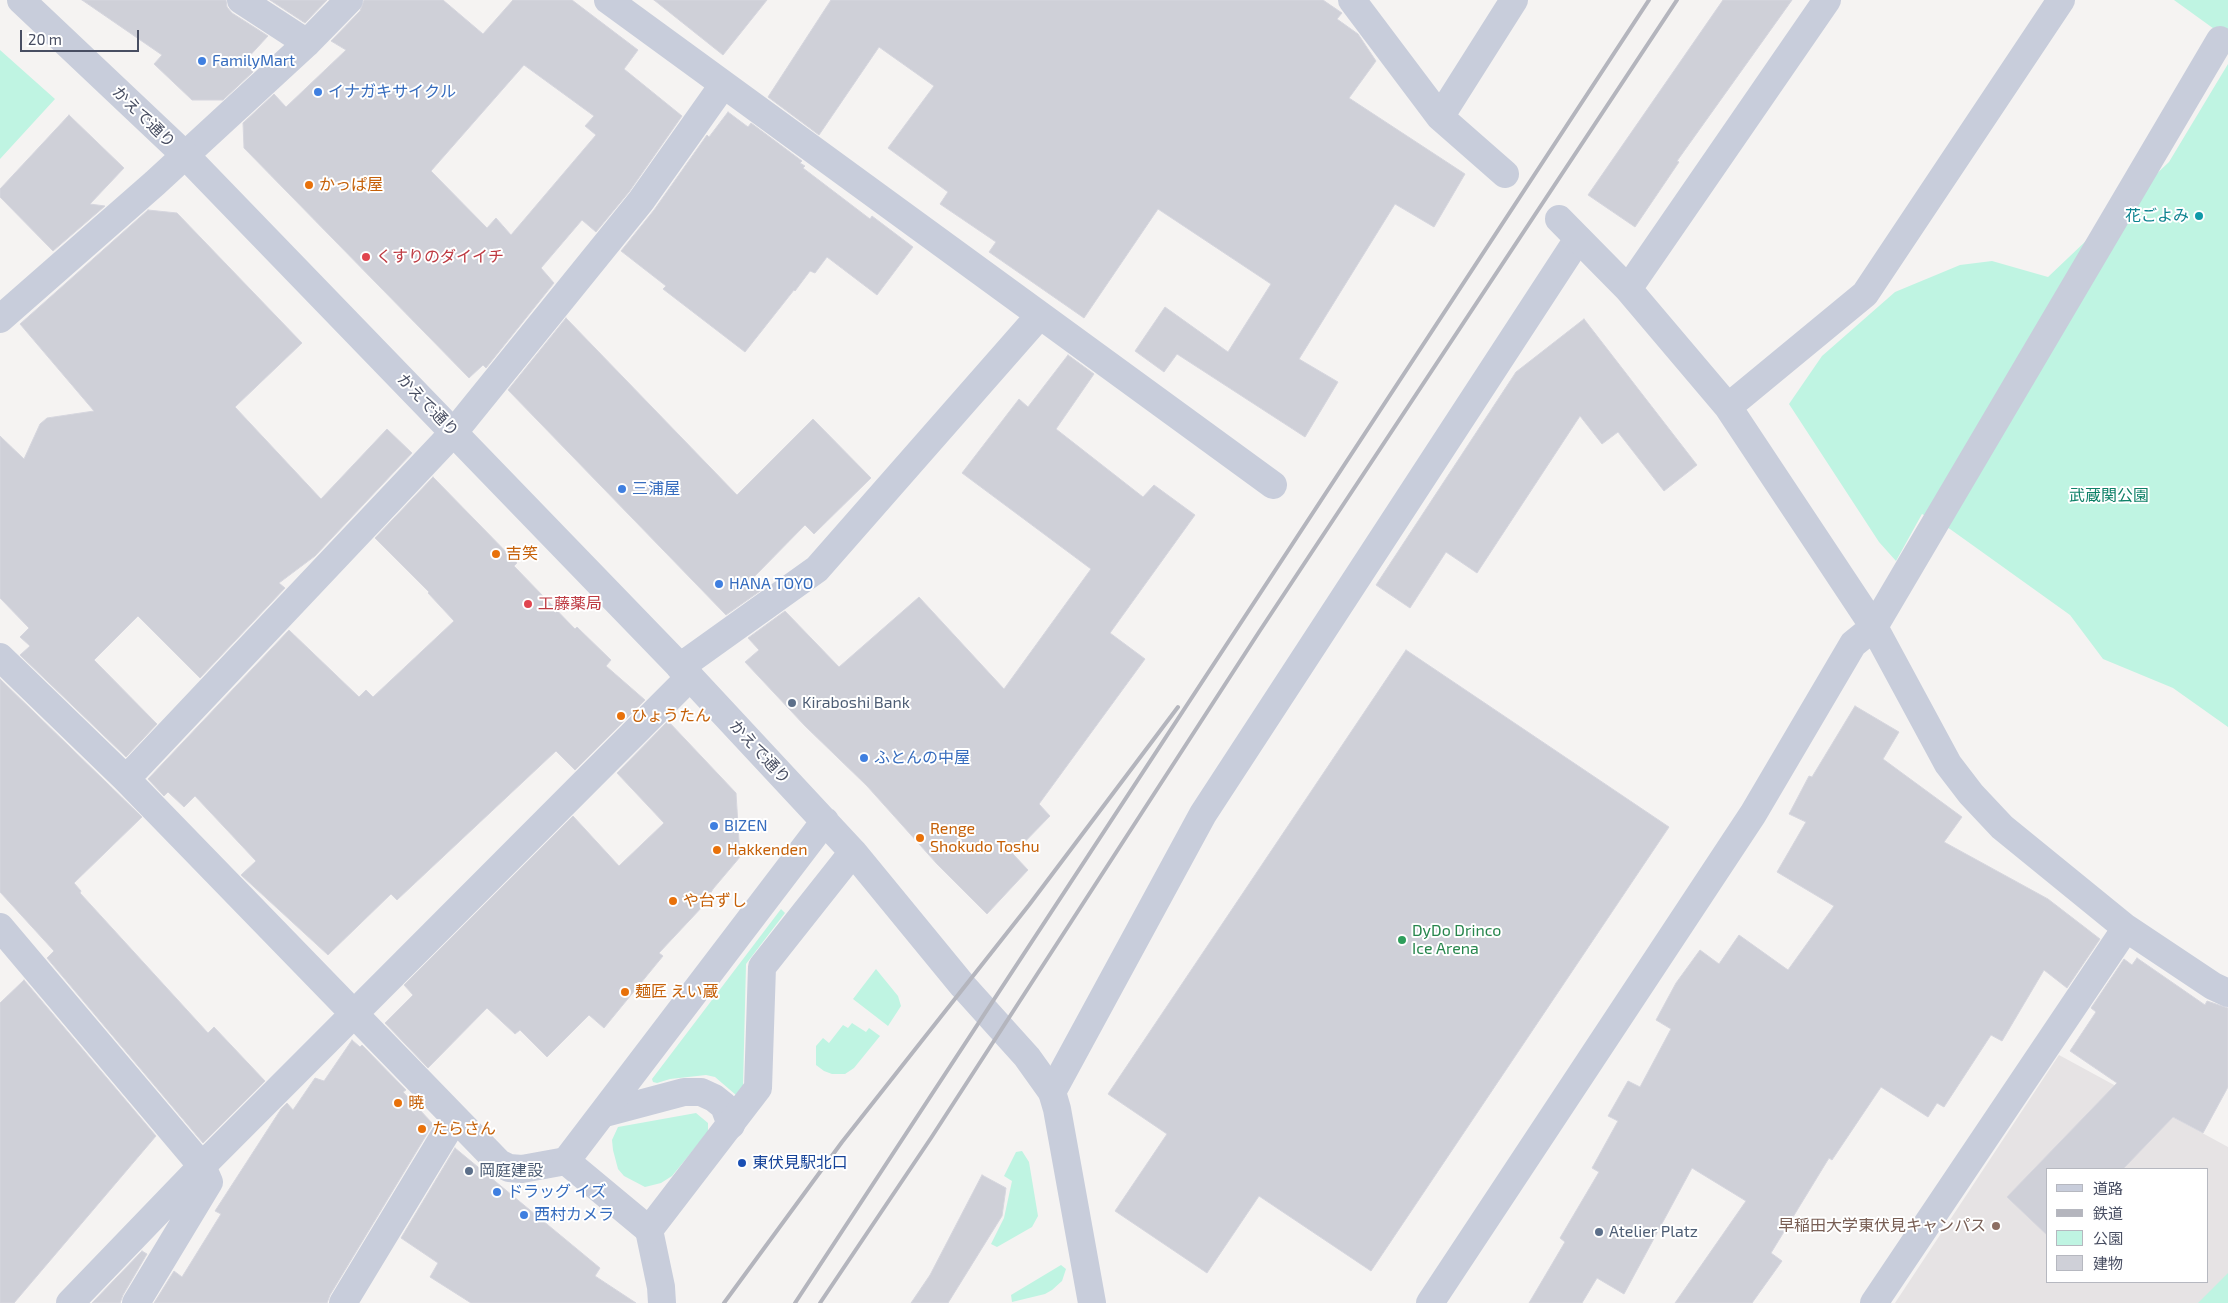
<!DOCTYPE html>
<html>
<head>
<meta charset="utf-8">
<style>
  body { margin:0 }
  #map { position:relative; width:2228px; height:1303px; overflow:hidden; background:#f5f3f2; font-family:"Exo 2","Noto Sans JP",sans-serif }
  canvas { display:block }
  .legend { position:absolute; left:2046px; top:1168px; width:162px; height:115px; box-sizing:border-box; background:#fff; border:1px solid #b6b8c0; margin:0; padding:6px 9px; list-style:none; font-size:15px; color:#484e62 }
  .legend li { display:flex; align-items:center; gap:10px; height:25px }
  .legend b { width:25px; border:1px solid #b6b8c0 }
  .scale { position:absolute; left:20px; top:30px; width:119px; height:22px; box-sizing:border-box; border:2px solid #484e62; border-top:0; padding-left:6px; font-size:15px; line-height:18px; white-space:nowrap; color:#484e62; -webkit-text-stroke:4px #fff; paint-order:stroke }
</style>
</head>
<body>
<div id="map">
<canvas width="2228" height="1303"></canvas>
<ul class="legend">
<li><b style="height:6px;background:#c8cddb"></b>道路</li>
<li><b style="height:6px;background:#b4b5bd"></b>鉄道</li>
<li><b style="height:14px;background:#bff4e2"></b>公園</li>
<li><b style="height:14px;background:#cfd0d8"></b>建物</li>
</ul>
<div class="scale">20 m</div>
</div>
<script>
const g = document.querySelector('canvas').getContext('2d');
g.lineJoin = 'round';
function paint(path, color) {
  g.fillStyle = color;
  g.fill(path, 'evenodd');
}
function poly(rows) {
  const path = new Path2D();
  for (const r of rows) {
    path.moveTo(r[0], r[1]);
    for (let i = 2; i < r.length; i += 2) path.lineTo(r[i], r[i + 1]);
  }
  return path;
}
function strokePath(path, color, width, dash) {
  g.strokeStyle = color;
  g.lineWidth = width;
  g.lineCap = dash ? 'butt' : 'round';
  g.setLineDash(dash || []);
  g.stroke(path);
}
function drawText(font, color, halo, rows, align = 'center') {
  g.font = font + ' "Exo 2","Noto Sans JP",sans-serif';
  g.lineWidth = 4;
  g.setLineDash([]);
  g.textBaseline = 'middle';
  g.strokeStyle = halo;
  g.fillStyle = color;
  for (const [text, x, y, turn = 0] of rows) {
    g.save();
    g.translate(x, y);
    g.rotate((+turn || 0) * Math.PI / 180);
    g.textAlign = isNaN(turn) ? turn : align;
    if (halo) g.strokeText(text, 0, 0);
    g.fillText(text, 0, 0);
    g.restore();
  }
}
paint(poly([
  [2059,1055,2228,1147,2228,1303,1895,1303],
  [2047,1169,2207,1169,2207,1282,2047,1282]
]), '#e6e3e4');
paint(poly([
  [2174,0,2228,0,2228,39],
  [0,50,55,99,0,159],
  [2228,64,2228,727,2173,688,2103,659,2070,615,1950,529,1922,514,1896,561,1879,542,1789,404,1822,356,1895,292,1960,265,1992,261,2048,277,2169,162],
  [781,909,785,913,746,964,743,1086,736,1095,715,1077,706,1075,670,1079,657,1083,653,1082,652,1079],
  [876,969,898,996,901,1006,888,1026,853,999],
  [852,1023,866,1032,869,1028,880,1036,854,1068,845,1074,832,1074,824,1071,816,1065,816,1046,823,1038,829,1043,843,1025,848,1028],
  [696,1113,708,1123,708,1132,672,1176,661,1183,645,1187,624,1176,618,1169,613,1150,612,1140,618,1127],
  [1022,1151,1029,1162,1038,1216,1032,1227,997,1247,991,1244,1004,1218,1012,1181,1004,1176,1016,1152],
  [1061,1265,1066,1269,1062,1281,1052,1290,1045,1294,1012,1302,1011,1295],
  [2228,1273,2228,1303,2198,1303]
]), '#bff4e2');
const building = poly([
  [82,0,226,0,227,7,232,13,268,36,244,62,253,72,223,100,192,100,154,64,162,55,82,0],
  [270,0,327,0,305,23,270,0],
  [364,0,443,0,483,34,513,0,572,0,638,50,624,69,682,116,629,192,596,232,582,220,541,268,554,283,486,368,483,365,469,378,244,148,243,123,274,94,286,107,346,50,331,41,360,11,364,0],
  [524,65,594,116,585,126,596,135,511,235,496,218,487,228,431,171,524,65],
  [654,0,767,0,723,55,654,0],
  [831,0,1323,0,1342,13,1337,19,1358,34,1376,61,1349,98,1465,174,1434,227,1395,204,1299,359,1338,382,1305,437,1177,354,1164,372,1135,351,1165,307,1228,352,1271,284,1158,209,1084,318,989,252,996,242,940,204,948,192,888,148,934,86,879,47,819,135,768,97,831,0],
  [1723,0,1792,0,1677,161,1679,162,1635,227,1588,195,1723,0],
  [728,112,748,127,751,123,802,161,800,163,805,166,803,168,870,219,872,216,913,247,877,295,827,257,815,273,810,271,795,291,794,290,745,352,663,289,666,286,621,251,654,210,707,135,709,137,728,112],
  [69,115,124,168,90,204,105,206,53,251,0,197,0,189,69,115],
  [148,210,177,213,302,343,235,407,321,499,387,429,412,453,315,556,279,583,285,588,200,678,138,616,94,660,157,724,126,757,20,655,30,646,20,637,29,628,0,598,0,436,24,459,40,424,47,418,94,411,20,324,148,210],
  [566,318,737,495,813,419,871,478,814,534,805,525,753,578,763,589,726,615,508,390,566,318],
  [1584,319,1697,465,1664,491,1618,432,1602,444,1580,416,1477,573,1446,552,1410,608,1376,585,1516,372,1584,319],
  [1068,355,1094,374,1056,429,1143,497,1154,485,1195,515,1110,633,1145,659,1039,804,1050,816,1013,854,1028,870,987,914,937,864,867,786,805,726,745,662,759,650,748,638,785,611,839,667,919,597,1004,689,1091,569,962,473,1019,399,1028,407,1068,355],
  [433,477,517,563,514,566,575,629,577,627,611,660,606,666,645,700,575,770,556,751,397,900,391,894,328,955,241,875,256,861,195,796,184,807,168,792,164,796,148,779,289,630,359,697,366,690,373,697,454,621,428,593,429,592,375,538,433,477],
  [1406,650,1669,827,1371,1271,1259,1196,1207,1273,1115,1211,1167,1134,1108,1094,1406,650],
  [0,679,142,817,74,883,81,891,80,893,208,1033,214,1027,265,1081,203,1143,47,958,54,951,0,892,0,679],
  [1855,706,1899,732,1883,759,1962,817,1944,842,2048,899,2100,939,2067,988,2044,970,2002,1041,1991,1035,1944,1107,1937,1103,1928,1117,1881,1087,1832,1160,1829,1158,1771,1253,1782,1261,1752,1303,1675,1303,1746,1201,1692,1168,1624,1294,1597,1278,1582,1303,1529,1303,1565,1242,1560,1238,1599,1172,1592,1168,1618,1121,1608,1116,1628,1081,1640,1087,1671,1029,1656,1020,1676,983,1700,950,1719,964,1739,935,1788,970,1834,906,1777,872,1806,822,1789,814,1809,776,1812,777,1855,706],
  [668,721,736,793,740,857,713,889,703,906,659,953,663,956,604,1028,589,1015,547,1057,520,1030,515,1034,487,1008,428,1068,385,1023,413,995,404,985,573,816,619,866,664,823,617,773,668,721],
  [2137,958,2205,1005,2207,1001,2228,1008,2228,1087,2203,1133,2173,1117,2123,1169,2047,1169,2047,1235,2007,1197,2117,1083,2070,1051,2096,1012,2091,1008,2124,959,2132,965,2137,958],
  [24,980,156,1136,14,1303,0,1303,0,1003,24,980],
  [352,1040,360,1047,362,1045,406,1090,403,1092,433,1124,330,1295,327,1303,154,1303,174,1271,182,1277,221,1214,215,1211,281,1109,287,1103,293,1110,315,1078,324,1081,352,1040],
  [455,1148,600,1268,595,1276,636,1303,471,1303,430,1277,438,1263,401,1238,455,1148],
  [982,1175,1006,1188,1002,1216,948,1303,911,1303,930,1275,982,1175],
  [142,1251,147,1254,123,1295,120,1303,92,1303,142,1251]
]);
paint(building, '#cfd0d8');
strokePath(building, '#d6d6de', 1);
strokePath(poly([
  [1052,1092,1203,814,1578,239]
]), '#c8cddb', 28);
strokePath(poly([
  [241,0,307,43],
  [608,0,1273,485],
  [1352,0,1440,117,1505,174],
  [1440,117,1514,0],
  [1559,219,1628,289,1728,407,1874,627,1948,764,1971,794,2002,827,2126,928,2213,986,2228,993],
  [1628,289,1827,0],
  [0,319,155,183,307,43,349,0],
  [1728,407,1865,294,2061,0],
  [0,657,126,779,499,1163,509,1168,522,1169,566,1161],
  [680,667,817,569,1040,315],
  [126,779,454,432,641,201,723,85],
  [0,927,202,1166,209,1182,136,1303],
  [605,1113,684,1092,701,1092,714,1098,724,1106,731,1125],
  [649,1230,661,1287,662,1303],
  [70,1303,202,1166,690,677],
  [343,1303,455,1118],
  [1430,1303,1753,814,1853,644,1874,627,2220,40],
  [1874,1303,2126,928]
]), '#c8cddb', 28);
strokePath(poly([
  [21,0,185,155,690,677,853,852,963,986,1027,1057,1052,1092,1057,1109,1092,1303],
  [825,821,566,1161,649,1230,758,1088,762,967,853,852]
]), '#c8cddb', 28);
strokePath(poly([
  [724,1303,842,1142,1029,905,1178,707],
  [795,1303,1649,0],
  [820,1303,931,1138,1259,632,1677,0]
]), '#b4b5bd', 4);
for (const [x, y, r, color] of [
  [202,61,5,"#3f7fe0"],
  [318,92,5,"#3f7fe0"],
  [309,185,5,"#e8710a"],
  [2199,216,5,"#0f9aa8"],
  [366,257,5,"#e0444e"],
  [622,489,5,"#3f7fe0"],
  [496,554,5,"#e8710a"],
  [719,584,5,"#3f7fe0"],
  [528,604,5,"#e0444e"],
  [792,703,5,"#5c6f8a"],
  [621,716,5,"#e8710a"],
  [864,758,5,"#3f7fe0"],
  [714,826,5,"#3f7fe0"],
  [920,838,5,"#e8710a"],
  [717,850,5,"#e8710a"],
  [673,901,5,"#e8710a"],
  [1402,940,5,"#2e9e5b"],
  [625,992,5,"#e8710a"],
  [398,1103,5,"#e8710a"],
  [422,1129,5,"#e8710a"],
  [742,1163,5,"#1a4fb4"],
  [469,1171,5,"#5c6f8a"],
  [497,1192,5,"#3f7fe0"],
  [524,1215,5,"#3f7fe0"],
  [1996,1226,5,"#8d6e63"],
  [1599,1232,5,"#5c6f8a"]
]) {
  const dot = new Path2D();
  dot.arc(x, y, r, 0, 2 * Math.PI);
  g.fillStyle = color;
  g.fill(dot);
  strokePath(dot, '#fff', 2);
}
drawText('16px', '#366cbe', '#fff', [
  ["FamilyMart",212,61],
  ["イナガキサイクル",328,92],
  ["三浦屋",632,489],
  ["HANA TOYO",729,584],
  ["ふとんの中屋",874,758],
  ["BIZEN",724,826],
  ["ドラッグ イズ",507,1192],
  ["西村カメラ",534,1215]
], 'left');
drawText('16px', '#484e62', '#fff', [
  ["かえで通り",144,117,44],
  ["かえで通り",428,405,46],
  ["かえで通り",760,752,47]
]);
drawText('16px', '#c56008', '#fff', [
  ["かっぱ屋",319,185],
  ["吉笑",506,554],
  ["ひょうたん",631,716],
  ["Renge",930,829],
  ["Shokudo Toshu",930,847],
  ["Hakkenden",727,850],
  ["や台ずし",683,901],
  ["麺匠 えい蔵",635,992],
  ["暁",408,1103],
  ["たらさん",432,1129]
], 'left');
drawText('16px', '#0d838f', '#fff', [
  ["花ごよみ",2189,216]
], 'right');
drawText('16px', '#be3a42', '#fff', [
  ["くすりのダイイチ",376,257],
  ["工藤薬局",538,604]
], 'left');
drawText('16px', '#0f8168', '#fff', [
  ["武蔵関公園",2109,496]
]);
drawText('16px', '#4e5e75', '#fff', [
  ["Kiraboshi Bank",802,703],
  ["岡庭建設",479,1171],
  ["Atelier Platz",1609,1232]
], 'left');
drawText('16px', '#27864d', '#fff', [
  ["DyDo Drinco",1412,931],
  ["Ice Arena",1412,949]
], 'left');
drawText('16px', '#164399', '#fff', [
  ["東伏見駅北口",752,1163]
], 'left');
drawText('16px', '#785e54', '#fff', [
  ["早稲田大学東伏見キャンパス",1986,1226]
], 'right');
</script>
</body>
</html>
